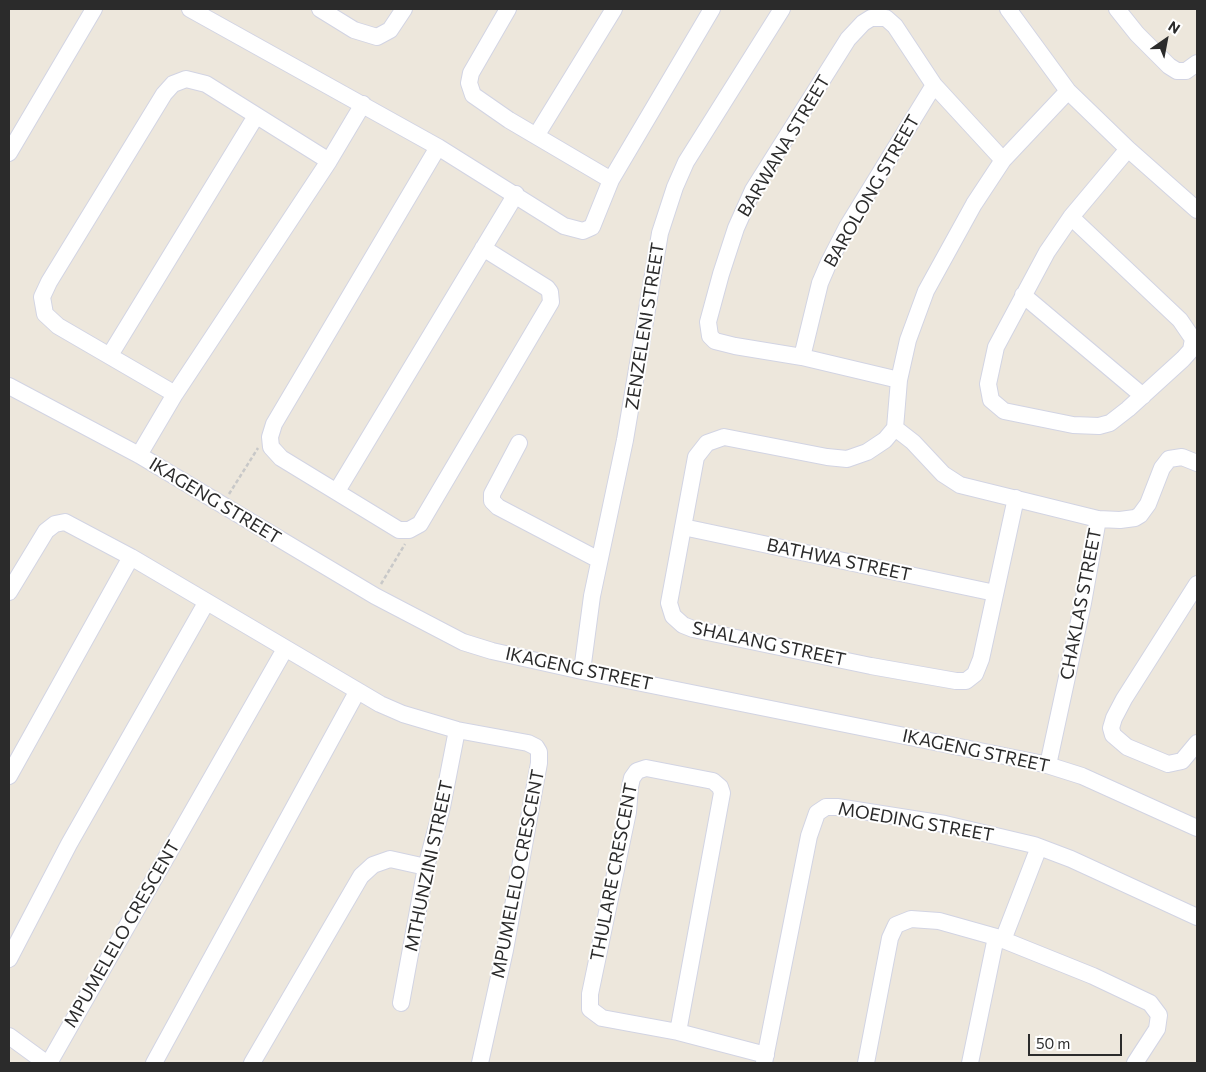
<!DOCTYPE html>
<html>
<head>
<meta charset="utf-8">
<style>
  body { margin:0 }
  #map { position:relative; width:1206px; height:1072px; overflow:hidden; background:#ede7dc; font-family:Commissioner,sans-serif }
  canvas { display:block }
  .frame { position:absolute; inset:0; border:10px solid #2b2b2b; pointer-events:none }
  .north { position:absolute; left:1141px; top:15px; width:50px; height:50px; -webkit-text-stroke:4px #fff; paint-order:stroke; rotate:33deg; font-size:14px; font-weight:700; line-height:20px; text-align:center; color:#2b2b2b }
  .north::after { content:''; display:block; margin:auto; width:18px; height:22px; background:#2b2b2b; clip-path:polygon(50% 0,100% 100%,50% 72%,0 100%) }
  .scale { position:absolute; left:1028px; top:1034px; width:94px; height:22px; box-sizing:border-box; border:2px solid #2b2b2b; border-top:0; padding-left:6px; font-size:15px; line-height:18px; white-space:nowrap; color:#2b2b2b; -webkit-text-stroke:4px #fff; paint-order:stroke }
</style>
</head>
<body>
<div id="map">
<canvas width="1206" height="1072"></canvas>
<div class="frame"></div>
<div class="north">N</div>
<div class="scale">50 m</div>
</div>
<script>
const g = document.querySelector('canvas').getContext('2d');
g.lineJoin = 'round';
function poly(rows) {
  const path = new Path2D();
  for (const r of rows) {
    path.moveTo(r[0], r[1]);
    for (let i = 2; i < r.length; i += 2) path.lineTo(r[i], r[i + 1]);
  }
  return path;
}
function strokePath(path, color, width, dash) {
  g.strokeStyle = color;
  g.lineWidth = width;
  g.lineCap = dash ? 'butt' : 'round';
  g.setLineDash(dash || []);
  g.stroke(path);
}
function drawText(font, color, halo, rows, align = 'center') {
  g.font = font + ' Commissioner,sans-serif';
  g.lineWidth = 4;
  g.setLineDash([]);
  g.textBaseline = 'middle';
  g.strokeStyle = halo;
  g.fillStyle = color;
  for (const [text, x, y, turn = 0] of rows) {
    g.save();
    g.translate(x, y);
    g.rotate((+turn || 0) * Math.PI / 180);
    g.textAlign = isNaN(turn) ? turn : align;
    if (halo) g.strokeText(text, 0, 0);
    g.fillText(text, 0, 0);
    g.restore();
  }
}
const minor = poly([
  [190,9,438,147,564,226,583,231,592,227,611,180,712,9],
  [320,9,354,30,377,37,390,30,404,9],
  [508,9,471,73,469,83,473,95,509,120,611,180],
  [1008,9,1068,91,1128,149,1197,210],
  [1117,9,1137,34,1169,66,1177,71,1186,71,1197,63],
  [536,136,614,9],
  [438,147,274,424,270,437,271,447,281,458,399,530,409,530,420,524,551,302,550,292,547,288,483,248],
  [9,153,94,9],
  [329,161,206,84,186,79,173,84,164,94,49,282,42,297,45,314,58,326,175,394,329,161,363,104],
  [1071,217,1180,320,1193,339,1191,350,1183,359,1128,409,1110,423,1099,426,1073,425,1004,411,991,400,988,384,996,347,1047,252,1071,217,1128,149],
  [1023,295,1143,396],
  [110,355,256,116],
  [802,357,820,283,829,262,847,227,934,85],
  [899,380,802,357,735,346,715,341,710,336,708,322,721,274,736,228,753,190,848,39,863,23,871,18,886,18,895,26,934,85,1003,160],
  [9,386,139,455,375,596,463,642,492,651,582,671,1044,764,1082,776,1197,828],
  [895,428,885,440,867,452,847,459,827,457,724,437,707,443,696,457,669,603,673,616,683,625,693,629,871,666,956,681,966,681,975,674,981,659,1016,498],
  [895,428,899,380,908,340,926,291,974,204,1003,160,1068,91],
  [895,428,913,442,943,474,960,485,1098,519,1120,520,1135,518,1140,515,1148,504,1162,468,1169,459,1182,457,1197,463],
  [519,443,492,494,492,501,498,507,599,560],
  [139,455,175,394],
  [337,491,516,194],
  [683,527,995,593],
  [1197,584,1124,699,1114,718,1111,728,1113,735,1127,747,1168,764,1182,761,1197,743],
  [9,592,46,531,55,524,65,522,131,557,380,704,403,714,457,730,528,743,536,747,539,752,539,763,505,950,480,1063],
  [582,671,592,596,625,440,660,233,675,187,686,162,782,9],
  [1048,765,1083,603,1098,519],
  [9,776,131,557],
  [1003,940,1039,847],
  [9,959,69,844,206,603],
  [401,1003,426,867,442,807,457,730],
  [678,1032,722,793,720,787,713,781,646,768,637,771,632,778,630,787,628,812,590,994,590,1009,602,1018,678,1032,766,1055],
  [9,1036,46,1063],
  [49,1063,285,649],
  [154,1063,357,692],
  [252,1063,361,876,373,865,390,859,426,867],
  [764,1063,809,836,817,813,826,807,837,807,945,824,1034,845,1071,859,1197,917],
  [866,1063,890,938,896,925,911,919,939,921,996,937,1093,976,1150,1003,1159,1015,1157,1029,1135,1063],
  [970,1063,996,937]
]);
strokePath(minor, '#d2d4e3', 18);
strokePath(poly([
  [229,494,258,448],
  [381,584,405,544]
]), '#c8c8c8', 2.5, [4, 2.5]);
strokePath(minor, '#fff', 16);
drawText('18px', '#2b2b2b', '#fff', [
  ["BARWANA STREET",784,146,-59],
  ["BAROLONG STREET",872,191,-60],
  ["ZENZELENI STREET",645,326,-81],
  ["IKAGENG STREET",215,501,31],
  ["BATHWA STREET",839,560,12],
  ["CHAKLAS STREET",1081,604,-79],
  ["SHALANG STREET",769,644,12],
  ["IKAGENG STREET",579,669,12],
  ["IKAGENG STREET",976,751,12],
  ["MOEDING STREET",916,822,10],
  ["MTHUNZINI STREET",429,866,-78],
  ["THULARE CRESCENT",614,872,-79],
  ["MPUMELELO CRESCENT",518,874,-79],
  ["MPUMELELO CRESCENT",122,934,-60]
]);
</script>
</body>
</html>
